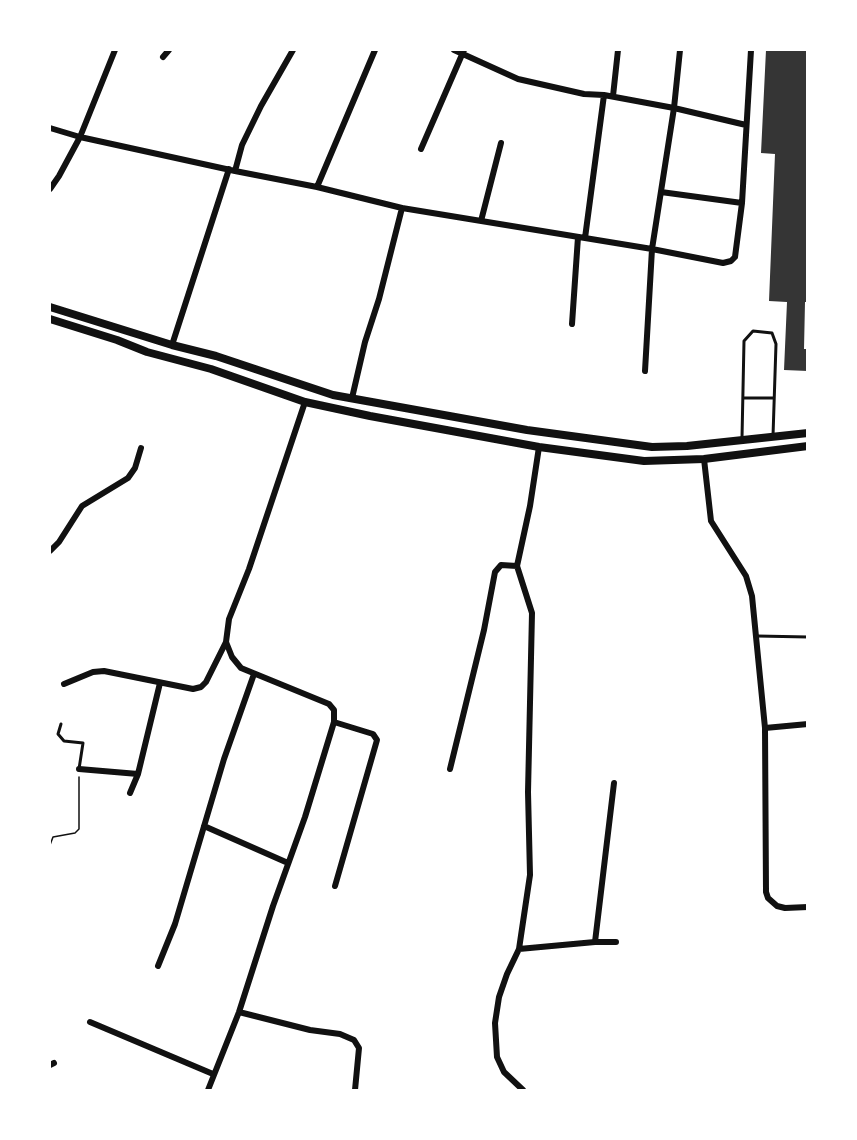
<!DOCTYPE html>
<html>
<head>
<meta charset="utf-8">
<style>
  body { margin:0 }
  #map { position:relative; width:857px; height:1140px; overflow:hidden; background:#fff; font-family:Figtree,sans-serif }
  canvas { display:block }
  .frame { position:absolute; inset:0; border:51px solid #fff; pointer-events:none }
</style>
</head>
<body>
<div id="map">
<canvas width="857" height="1140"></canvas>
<div class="frame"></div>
</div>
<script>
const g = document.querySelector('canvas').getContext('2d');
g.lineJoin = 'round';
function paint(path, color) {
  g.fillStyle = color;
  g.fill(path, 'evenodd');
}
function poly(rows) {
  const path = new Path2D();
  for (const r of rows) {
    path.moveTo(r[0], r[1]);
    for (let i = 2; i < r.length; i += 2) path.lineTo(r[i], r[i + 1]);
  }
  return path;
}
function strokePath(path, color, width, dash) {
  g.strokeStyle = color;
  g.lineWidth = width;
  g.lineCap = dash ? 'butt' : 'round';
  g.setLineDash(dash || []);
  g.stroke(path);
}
paint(poly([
  [766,50,808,50,808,302,805,302,804,349,808,349,808,371,784,370,787,302,769,301,775,154,761,153]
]), '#353535');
strokePath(poly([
  [50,845,53,837,75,833,79,829,79,777]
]), '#111', 1.5);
strokePath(poly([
  [743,398,774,398],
  [742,438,744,341,753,331,772,333,776,344,773,436],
  [757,636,808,637],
  [61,724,58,734,64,741,83,743,79,769]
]), '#111', 3);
strokePath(poly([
  [454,50,518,79,584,94,604,95,674,108,746,125],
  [163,57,169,50],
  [613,96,618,50],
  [50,128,80,137,235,171,317,187,402,208,379,299,365,342,352,398],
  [421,149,464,50],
  [235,171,242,145,261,106,293,50],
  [317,187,375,50],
  [50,189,59,176,80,137,115,50],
  [661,192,742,203],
  [402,208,652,249,723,263,731,261,735,257,742,203,751,50],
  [481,221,501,143],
  [585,238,604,95],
  [572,324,578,237],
  [172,345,229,169],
  [645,371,652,249,674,108,680,50],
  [704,459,711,521,746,576,752,596,765,728,766,892,768,898,777,906,785,908,808,907],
  [50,551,59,542,82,506,128,478,135,468,141,448],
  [64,684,93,672,104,671,193,689,201,687,206,682,226,642],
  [334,722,373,734,377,740,335,886],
  [765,728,808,724],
  [79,769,138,774],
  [450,769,484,630,495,572,501,565,517,566],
  [130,793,138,774,160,683],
  [204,826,288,863],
  [595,942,614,783],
  [519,949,595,942,616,942],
  [158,966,175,924,224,759,254,674],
  [239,1012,310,1030,340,1034,354,1040,359,1048,355,1090],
  [90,1022,213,1074],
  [50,1065,54,1063],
  [208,1090,239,1012,273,906,305,817,334,722,334,710,329,704,241,668,232,657,226,642,229,619,249,569,305,402],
  [523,1090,504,1072,497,1057,495,1023,499,997,507,974,519,949,530,875,528,792,532,613,517,566,530,506,539,447]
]), '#111', 6);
strokePath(poly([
  [50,307,172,345,216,356,333,395,527,430,652,447,687,446,808,433],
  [50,319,117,340,147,352,211,369,305,402,370,416,539,447,644,461,704,459,808,446]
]), '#111', 8);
</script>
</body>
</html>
